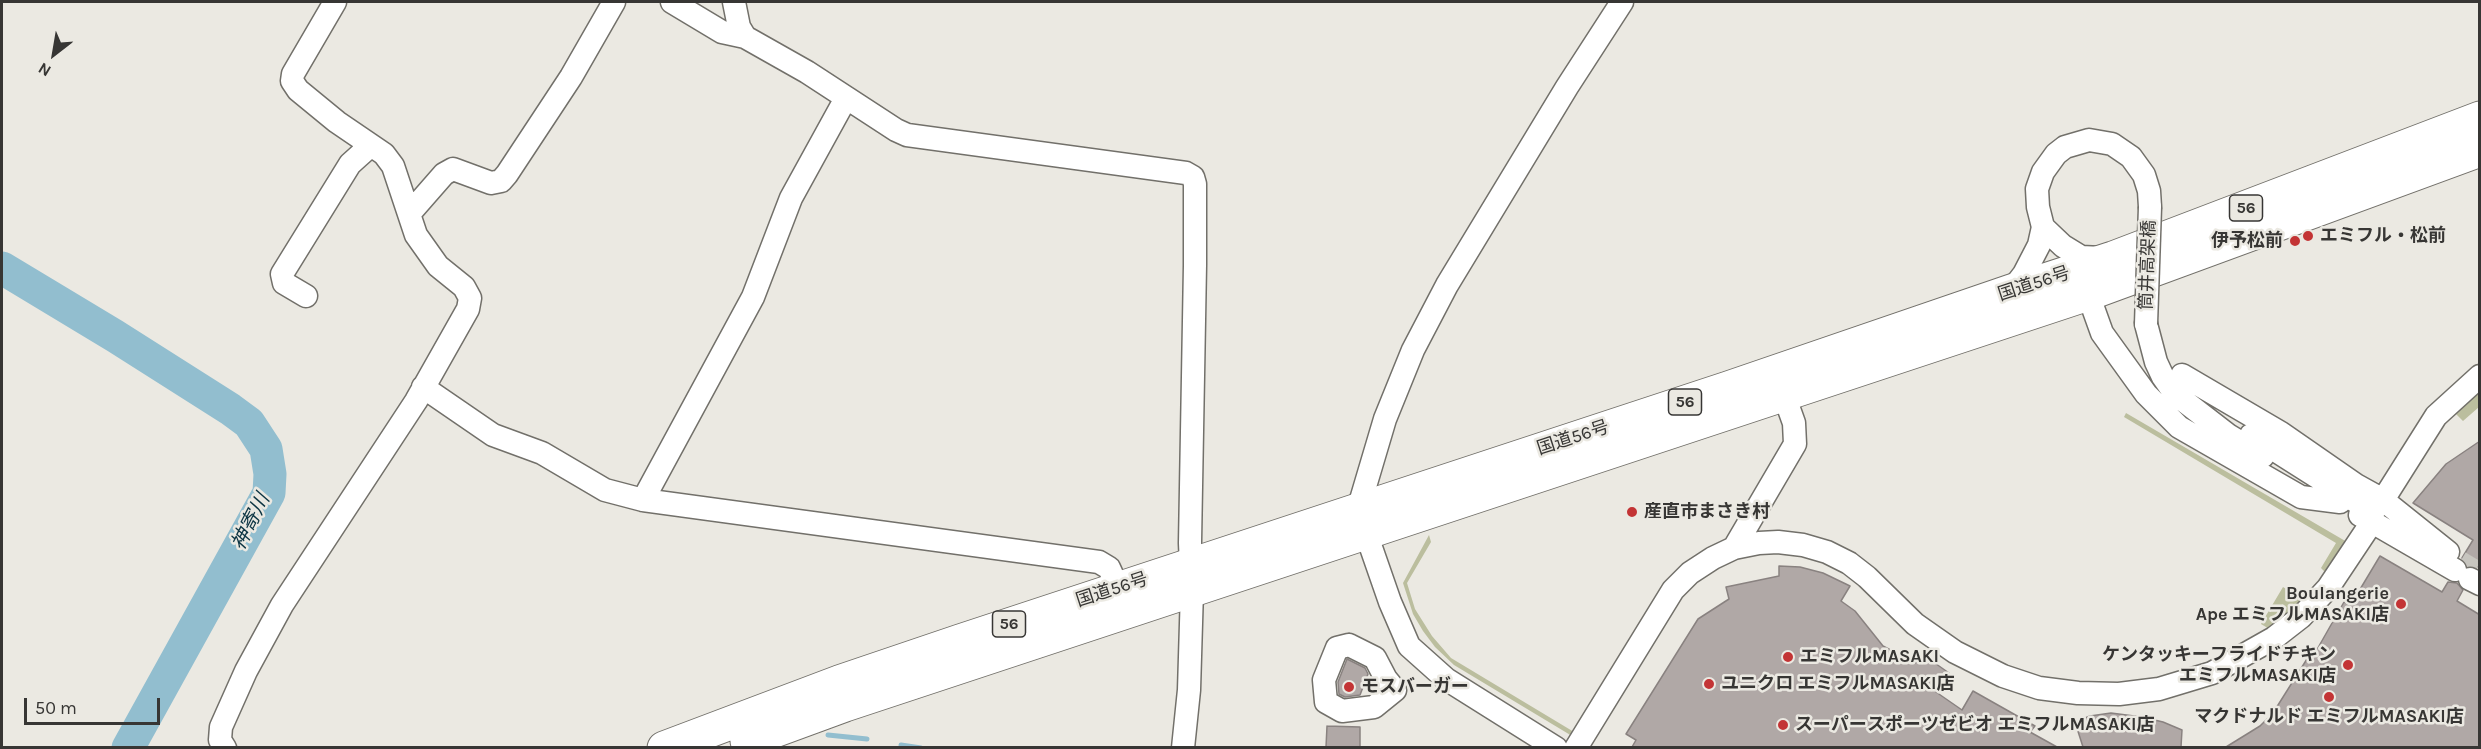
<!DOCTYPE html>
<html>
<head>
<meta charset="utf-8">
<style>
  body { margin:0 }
  #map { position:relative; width:2481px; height:749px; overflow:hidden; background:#ebe9e2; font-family:Karla,sans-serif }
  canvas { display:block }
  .frame { position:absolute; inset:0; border:3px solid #373634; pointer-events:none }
  .north { position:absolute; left:24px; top:24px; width:60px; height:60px; -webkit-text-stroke:4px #ebe9e2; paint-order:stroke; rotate:211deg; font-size:16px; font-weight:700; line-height:24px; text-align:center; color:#373634 }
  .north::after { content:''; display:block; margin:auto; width:21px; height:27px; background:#373634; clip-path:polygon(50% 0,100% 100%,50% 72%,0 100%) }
  .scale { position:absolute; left:24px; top:698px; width:136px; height:27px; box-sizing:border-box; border:3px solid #373634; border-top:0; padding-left:8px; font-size:18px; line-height:21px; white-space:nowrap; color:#373634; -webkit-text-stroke:4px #ebe9e2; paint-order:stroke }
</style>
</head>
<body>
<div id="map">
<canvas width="2481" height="749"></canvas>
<div class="frame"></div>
<div class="north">N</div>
<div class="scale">50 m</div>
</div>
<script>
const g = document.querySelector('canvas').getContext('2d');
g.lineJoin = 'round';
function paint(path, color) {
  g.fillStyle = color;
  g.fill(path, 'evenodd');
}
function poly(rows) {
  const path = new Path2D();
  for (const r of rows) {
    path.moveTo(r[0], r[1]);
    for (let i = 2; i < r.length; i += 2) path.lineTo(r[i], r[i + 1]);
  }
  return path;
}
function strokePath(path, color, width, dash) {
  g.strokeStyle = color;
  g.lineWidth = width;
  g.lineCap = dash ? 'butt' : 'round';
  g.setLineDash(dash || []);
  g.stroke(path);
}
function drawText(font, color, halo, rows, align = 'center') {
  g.font = font + ' Karla,"Noto Sans JP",sans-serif';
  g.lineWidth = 5;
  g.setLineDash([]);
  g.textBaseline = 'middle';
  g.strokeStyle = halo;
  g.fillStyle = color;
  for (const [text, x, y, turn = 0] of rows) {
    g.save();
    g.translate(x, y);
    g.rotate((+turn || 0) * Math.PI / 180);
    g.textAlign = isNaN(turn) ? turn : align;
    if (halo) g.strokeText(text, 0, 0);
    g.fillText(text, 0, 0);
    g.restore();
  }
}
paint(poly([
  [2479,389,2479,407,2463,421,2454,412],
  [2126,413,2347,542,2326,573,2321,568,2336,543,2124,417],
  [1429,535,1431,542,1407,583,1415,609,1432,636,1451,658,1574,732,1572,736,1454,665,1435,647,1423,631,1413,614,1403,583],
  [2283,587,2304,600,2271,630,2261,624]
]), '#bbbe9e');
strokePath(poly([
  [828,735,867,739],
  [901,745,921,748]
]), '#92becf', 5);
strokePath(poly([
  [2,268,115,336,230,409,249,423,266,449,270,474,269,493,128,748]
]), '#92becf', 33);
const building = poly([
  [2480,441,2480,563,2477,567,2468,566,2462,558,2473,540,2413,503,2446,464,2480,441],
  [2380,556,2442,592,2448,582,2457,583,2463,590,2457,601,2480,615,2480,747,2226,747,2260,726,2273,713,2312,651,2315,653,2344,602,2350,606,2380,556],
  [1779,566,1800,567,1823,573,1850,586,1841,601,1855,611,1883,646,1915,663,1922,654,1949,673,1936,692,1962,710,1973,691,2035,726,2030,732,2057,747,1632,747,1636,740,1626,734,1698,619,1729,599,1726,587,1779,576,1779,566],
  [1347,659,1365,668,1368,674,1360,695,1345,697,1339,694,1338,682,1347,659],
  [2111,713,2142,717,2163,722,2182,730,2181,747,2083,747,2075,722,2090,716,2111,713],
  [1327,726,1360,727,1360,747,1326,747,1327,726]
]);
paint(building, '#b0a8a6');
strokePath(building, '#898280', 1.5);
strokePath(poly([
  [2460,562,2475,571]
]), '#c7c5bf', 22, [22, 11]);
const minor = poly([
  [672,2,722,32,745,37,807,72,896,130,907,135,1186,173,1193,177,1195,184,1195,265,1190,543,1192,590,1189,690,1183,748],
  [734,2,739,27,745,37],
  [409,214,444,174,453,169,491,183,501,181,507,174,571,77,614,2],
  [2043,227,2063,246,2081,257,2103,258],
  [2011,291,2024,274,2039,245,2043,227,2038,207,2037,189,2043,172,2056,154,2065,147,2089,140,2112,144,2131,157,2144,175,2149,191,2150,207],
  [2088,294,2102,333,2146,394,2179,427,2301,497,2340,502],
  [306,296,284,283,282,274,350,164,370,146],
  [2146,324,2156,362,2163,377,2175,394,2228,435,2263,456],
  [2182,375,2281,433,2356,485],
  [423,387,493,435,542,453,605,490,643,500,1099,562,1109,568,1124,601],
  [2354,484,2383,500,2448,552],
  [643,500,753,297,791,198,846,98],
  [2383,500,2436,416,2480,376],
  [2360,515,2455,570],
  [1734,548,1795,444,1794,423,1784,395],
  [2470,579,2480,584],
  [1349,645,1375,658,1386,679,1395,690,1374,707,1342,711,1326,702,1324,680,1337,648,1349,645],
  [225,748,220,740,221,727,246,671,282,605,416,401,468,309,470,298,464,287,438,266,416,235,393,166,384,154,337,122,298,90,292,81,293,74,335,2],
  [1556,748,1446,679,1409,646,1390,602,1358,510,1385,419,1413,350,1447,285,1567,87,1622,2],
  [1576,748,1673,590,1690,573,1713,558,1734,548,1759,543,1778,542,1803,545,1827,552,1849,563,1867,577,1915,624,1955,652,2003,676,2039,688,2078,693,2119,694,2159,689,2212,673,2274,638,2301,617,2328,588,2372,522,2373,514,2366,508,2251,435]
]);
const highway = poly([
  [747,741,845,705,2088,294,2480,150],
  [664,748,839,682,960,641,1728,388,2011,291,2113,258,2480,118]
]);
strokePath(minor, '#72706a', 25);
strokePath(highway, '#72706a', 35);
strokePath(minor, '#fff', 22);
strokePath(highway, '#fff', 33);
const minorBridge = poly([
  [2146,324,2150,207]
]);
strokePath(minorBridge, '#72706a', 25, []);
strokePath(minorBridge, '#fff', 22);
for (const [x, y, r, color] of [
  [2308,236,6,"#c33435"],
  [2295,241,6,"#c33435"],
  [1632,512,6,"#c33435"],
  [2401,604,6,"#c33435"],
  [1788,657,6,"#c33435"],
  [2348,665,6,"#c33435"],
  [1709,684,6,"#c33435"],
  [1349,687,6,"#c33435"],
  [2329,697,6,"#c33435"],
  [1783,725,6,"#c33435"]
]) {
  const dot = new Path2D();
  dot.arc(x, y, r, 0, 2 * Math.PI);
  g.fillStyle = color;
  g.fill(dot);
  strokePath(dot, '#ebe9e2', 2);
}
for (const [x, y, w] of [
  [2246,208,33],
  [1685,402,33],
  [1009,624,33]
]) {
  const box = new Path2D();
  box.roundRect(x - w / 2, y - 13, w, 26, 4.5);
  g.fillStyle = '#ebe9e2';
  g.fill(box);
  strokePath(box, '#373634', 1.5);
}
drawText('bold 16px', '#373634', null, [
  ["56",2246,208],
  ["56",1685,402],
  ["56",1009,624]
]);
drawText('bold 18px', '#373634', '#ebe9e2', [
  ["エミフル・松前",2320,236],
  ["伊予松前",2283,241,"right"],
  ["産直市まさき村",1644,512],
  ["Boulangerie",2389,594,"right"],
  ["Ape エミフルMASAKI店",2389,615,"right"],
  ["ケンタッキーフライドチキン",2336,655,"right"],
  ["エミフルMASAKI店",2336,676,"right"],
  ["エミフルMASAKI",1800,657],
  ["ユニクロ エミフルMASAKI店",1721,684],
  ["モスバーガー",1361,687],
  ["マクドナルド エミフルMASAKI店",2329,717,"center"],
  ["スーパースポーツゼビオ エミフルMASAKI店",1795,725]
], 'left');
drawText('18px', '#373634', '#ebe9e2', [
  ["筒井高架橋",2148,265,-88],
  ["国道56号",2034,284,-18],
  ["国道56号",1573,438,-18],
  ["国道56号",1112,590,-18]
]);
drawText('italic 20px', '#0d3543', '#ebe9e2', [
  ["神寄川",251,522,-63]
]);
</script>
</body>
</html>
